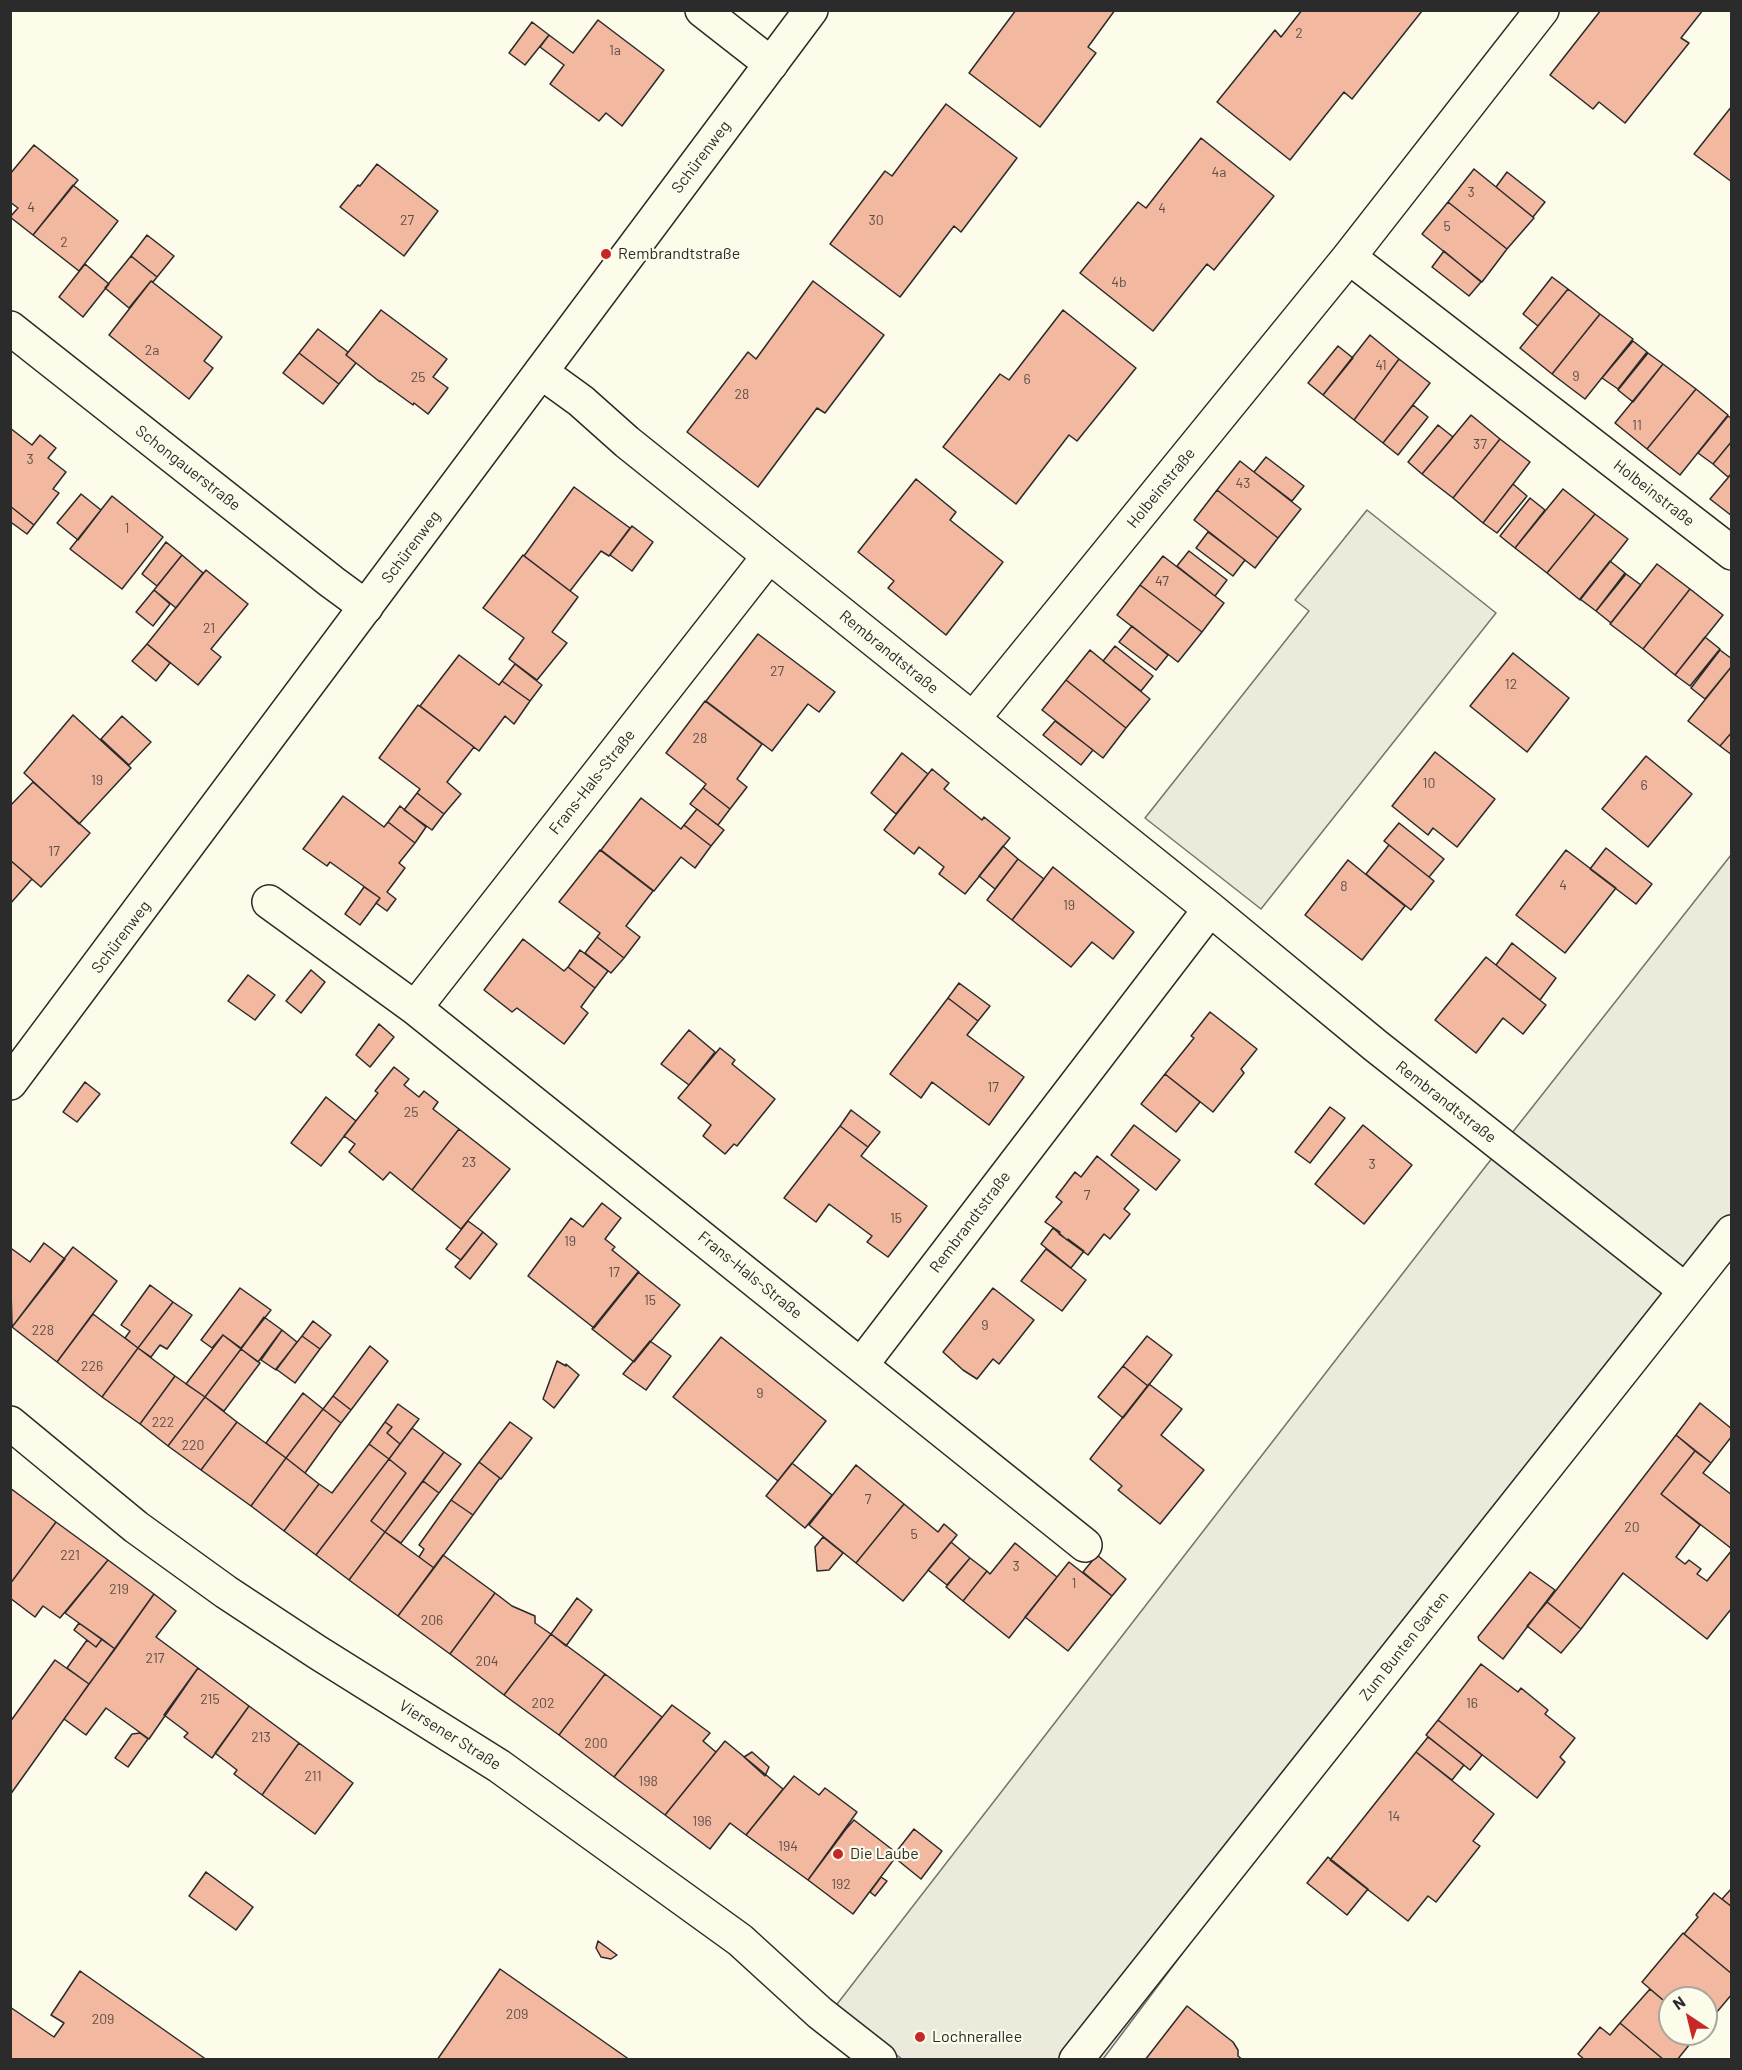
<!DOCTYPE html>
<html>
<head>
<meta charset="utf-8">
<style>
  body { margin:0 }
  #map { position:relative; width:1742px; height:2070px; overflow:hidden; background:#fdfbea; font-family:Barlow,sans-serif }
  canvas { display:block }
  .frame { position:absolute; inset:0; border:12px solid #2b2b2b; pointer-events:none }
  .north { position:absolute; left:1658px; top:1986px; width:60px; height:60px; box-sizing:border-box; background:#fdfbea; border:2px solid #a9a89e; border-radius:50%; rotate:325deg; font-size:16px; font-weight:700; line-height:24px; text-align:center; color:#2b2b2b }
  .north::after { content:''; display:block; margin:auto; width:21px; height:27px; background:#c62828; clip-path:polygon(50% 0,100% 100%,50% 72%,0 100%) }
</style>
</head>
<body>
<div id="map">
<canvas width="1742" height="2070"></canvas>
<div class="frame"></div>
<div class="north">N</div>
</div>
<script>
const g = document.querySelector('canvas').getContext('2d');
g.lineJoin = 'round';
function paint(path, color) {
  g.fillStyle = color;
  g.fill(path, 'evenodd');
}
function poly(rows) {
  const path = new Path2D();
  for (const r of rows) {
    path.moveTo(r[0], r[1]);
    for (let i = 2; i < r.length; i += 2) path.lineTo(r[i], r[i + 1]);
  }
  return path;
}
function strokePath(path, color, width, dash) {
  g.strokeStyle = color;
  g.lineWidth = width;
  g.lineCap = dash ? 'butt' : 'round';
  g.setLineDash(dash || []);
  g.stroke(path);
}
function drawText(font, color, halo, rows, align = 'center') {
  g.font = font + ' Barlow,sans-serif';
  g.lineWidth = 4.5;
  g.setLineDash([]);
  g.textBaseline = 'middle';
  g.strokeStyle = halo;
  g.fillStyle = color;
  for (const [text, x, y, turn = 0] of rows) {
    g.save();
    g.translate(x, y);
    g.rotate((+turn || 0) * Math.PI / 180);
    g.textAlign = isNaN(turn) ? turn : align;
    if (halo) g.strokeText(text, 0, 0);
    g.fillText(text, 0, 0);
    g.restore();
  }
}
const green = poly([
  [1367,510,1496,613,1261,909,1145,818,1309,611,1295,600,1367,510],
  [1731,855,1731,1223,1103,2059,902,2059,834,2008,1482,1171,1731,855]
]);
paint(green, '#ecebdb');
strokePath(green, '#74746e', 1.5);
const building = poly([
  [1016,10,1115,10,1088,47,1096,53,1040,127,969,73,1016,10],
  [1302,10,1422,11,1352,99,1344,92,1290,160,1217,102,1275,30,1281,37,1302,10],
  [1601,10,1703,10,1681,38,1689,43,1625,123,1599,102,1593,109,1550,75,1601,10],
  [598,20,664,70,622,126,606,113,599,121,550,84,564,65,540,47,549,35,573,53,598,20],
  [532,22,549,35,525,65,509,53,532,22],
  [946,104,1017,158,961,232,954,226,900,297,830,244,885,171,892,176,946,104],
  [1732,106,1732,182,1694,154,1732,106],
  [1201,138,1274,196,1214,270,1207,264,1153,331,1080,273,1138,202,1146,208,1201,138],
  [34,145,78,180,33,235,10,217,18,208,10,202,10,174,34,145],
  [377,164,438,211,404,256,340,207,358,185,360,186,377,164],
  [1474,169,1534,218,1507,249,1448,202,1474,169],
  [1507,172,1545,202,1533,217,1496,187,1507,172],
  [73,185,118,221,79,271,33,235,73,185],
  [1448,202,1507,249,1482,282,1422,234,1448,202],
  [147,235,174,256,157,277,131,256,147,235],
  [1444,251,1481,282,1469,296,1432,267,1444,251],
  [131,256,157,277,153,282,151,281,129,308,105,288,131,256],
  [85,264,109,284,83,317,59,297,85,264],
  [1552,277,1568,289,1538,326,1523,314,1552,277],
  [151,281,222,337,204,361,213,368,189,399,109,335,151,281],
  [813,281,884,335,825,413,817,408,758,487,687,432,748,352,756,359,813,281],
  [1568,289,1600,314,1552,374,1520,348,1568,289],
  [381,310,447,359,433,377,448,388,428,414,414,403,413,405,380,381,380,382,346,355,381,310],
  [1063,310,1136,368,1077,441,1069,435,1016,504,943,447,1000,374,1009,380,1063,310],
  [1600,314,1633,339,1585,399,1552,374,1600,314],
  [318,329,348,352,346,355,356,363,339,384,299,353,318,329],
  [1370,335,1399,359,1354,420,1323,395,1370,335],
  [1633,341,1647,352,1618,389,1602,378,1633,341],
  [1338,346,1353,358,1323,395,1308,383,1338,346],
  [299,353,339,384,323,404,283,373,299,353],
  [1648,353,1663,364,1633,402,1618,390,1648,353],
  [1399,359,1430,383,1383,443,1354,420,1399,359],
  [1663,364,1696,389,1647,449,1615,423,1663,364],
  [1696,389,1728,415,1680,475,1647,449,1696,389],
  [1413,405,1428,417,1398,455,1383,443,1413,405],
  [1471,415,1500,439,1453,498,1422,474,1471,415],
  [1728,416,1732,419,1732,441,1713,464,1698,453,1728,416],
  [1438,425,1453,437,1422,474,1408,462,1438,425],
  [10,428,32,445,40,435,56,448,48,458,66,472,53,489,59,493,34,525,10,506,10,428],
  [1500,439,1530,462,1483,523,1453,498,1500,439],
  [1732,441,1732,473,1728,477,1713,464,1732,441],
  [1266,457,1304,486,1292,501,1254,472,1266,457],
  [1240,461,1301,509,1278,538,1217,490,1240,461],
  [1732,473,1732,516,1710,499,1732,473],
  [916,479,956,512,950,520,1003,562,946,635,888,588,894,581,858,552,916,479],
  [1513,484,1527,496,1497,533,1483,523,1513,484],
  [574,487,630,528,609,556,601,551,570,591,524,556,574,487],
  [1563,489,1595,514,1547,573,1515,548,1563,489],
  [1217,490,1278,538,1255,568,1194,520,1217,490],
  [81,494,101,510,78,540,57,523,81,494],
  [112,496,163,537,122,589,70,549,112,496],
  [1530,498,1545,510,1515,548,1500,536,1530,498],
  [10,506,34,525,27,534,12,523,10,525,10,506],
  [1595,514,1628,539,1580,600,1547,573,1595,514],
  [632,526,653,542,632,571,610,555,632,526],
  [1208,532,1245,560,1233,576,1196,548,1208,532],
  [166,542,182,555,157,586,142,574,166,542],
  [1189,551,1227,580,1215,596,1177,566,1189,551],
  [182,555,203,573,176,608,154,590,182,555],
  [523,555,578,597,552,632,567,643,537,680,509,659,524,638,483,608,523,555],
  [1163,556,1224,603,1202,632,1140,585,1163,556],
  [1610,561,1625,573,1596,611,1580,599,1610,561],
  [1657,564,1690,589,1643,649,1610,624,1657,564],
  [206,570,248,604,211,649,221,657,198,685,147,644,206,570],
  [1626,574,1641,585,1611,623,1596,611,1626,574],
  [1140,585,1202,632,1178,662,1117,615,1140,585],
  [1690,589,1723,615,1675,675,1643,649,1690,589],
  [154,590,170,604,153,626,136,612,154,590],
  [1132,626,1168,655,1156,670,1119,642,1132,626],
  [758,634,835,692,819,712,808,704,772,751,706,701,758,634],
  [1705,637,1720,649,1690,686,1675,675,1705,637],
  [147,644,170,663,156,681,132,661,147,644],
  [1115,646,1153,676,1141,691,1103,661,1115,646],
  [1090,650,1150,699,1126,728,1066,680,1090,650],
  [1720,650,1732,659,1732,666,1705,699,1691,688,1720,650],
  [1513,653,1569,698,1527,752,1470,706,1513,653],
  [459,655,499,685,502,681,530,701,514,724,505,716,479,751,420,706,459,655],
  [515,664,542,685,530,701,502,681,515,664],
  [1732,666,1732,732,1720,746,1688,721,1732,666],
  [1066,680,1126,728,1103,758,1042,710,1066,680],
  [705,701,762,744,737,779,747,787,730,809,703,788,706,784,666,753,705,701],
  [418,705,474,747,447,782,461,794,444,814,417,793,420,789,379,758,418,705],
  [73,715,131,768,79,824,24,773,73,715],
  [122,716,151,742,129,765,101,739,122,716],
  [1055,721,1093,750,1081,765,1043,735,1055,721],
  [1732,732,1732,755,1720,746,1732,732],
  [1435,752,1495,799,1457,847,1433,828,1428,835,1392,806,1435,752],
  [902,753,928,774,896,814,871,793,902,753],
  [1646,756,1692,794,1648,847,1602,809,1646,756],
  [932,769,949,783,944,789,982,820,984,817,1010,838,965,894,939,874,944,867,919,847,914,854,884,830,932,769],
  [33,782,90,833,41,887,10,860,10,806,33,782],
  [703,788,730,809,718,825,690,804,703,788],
  [417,793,444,814,432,830,404,810,417,793],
  [343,796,384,827,388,822,415,843,399,863,405,868,387,892,396,899,387,911,376,903,380,898,330,862,327,866,303,849,343,796],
  [641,798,681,829,684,825,711,846,695,868,681,857,654,891,601,850,641,798],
  [400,806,426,827,415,843,388,822,400,806],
  [697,809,724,830,711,846,684,825,697,809],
  [1399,823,1444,859,1429,877,1384,841,1399,823],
  [1389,845,1434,881,1411,910,1366,874,1389,845],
  [1003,846,1018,859,995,889,979,876,1003,846],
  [1606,848,1652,884,1636,904,1590,869,1606,848],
  [600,850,653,891,626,926,640,937,624,958,597,937,600,933,559,902,600,850],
  [1566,850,1616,888,1565,953,1516,915,1566,850],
  [1018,859,1044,879,1012,920,987,900,1018,859],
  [10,860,32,879,10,904,10,860],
  [1348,860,1405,906,1362,960,1305,915,1348,860],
  [1053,867,1134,932,1113,959,1092,942,1071,967,1012,920,1053,867],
  [364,887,380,898,360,925,345,914,364,887],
  [597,937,624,958,611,973,585,953,597,937],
  [523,939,564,971,568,967,595,988,581,1007,588,1013,564,1044,517,1008,512,1012,484,990,523,939],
  [1512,943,1556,978,1540,1000,1496,965,1512,943],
  [580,950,608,971,595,988,568,967,580,950],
  [1486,957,1546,1005,1523,1034,1503,1018,1476,1053,1435,1020,1486,957],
  [311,970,325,982,301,1013,286,1001,311,970],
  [248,975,275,995,255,1020,228,1001,248,975],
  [959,983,990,1006,978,1021,948,998,959,983],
  [948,998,978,1021,967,1035,1024,1077,989,1125,932,1082,921,1098,890,1074,948,998],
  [1210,1012,1257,1049,1241,1069,1244,1073,1213,1112,1165,1074,1194,1038,1191,1036,1210,1012],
  [379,1024,394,1037,370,1067,356,1055,379,1024],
  [689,1030,715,1052,689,1085,661,1064,689,1030],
  [720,1048,735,1060,732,1064,775,1099,737,1146,734,1144,725,1154,703,1136,711,1125,678,1098,720,1048],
  [394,1067,409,1079,404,1085,419,1097,424,1091,438,1102,433,1109,459,1129,412,1190,390,1172,383,1180,349,1152,355,1144,344,1136,378,1093,375,1091,394,1067],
  [1165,1074,1200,1102,1176,1132,1141,1104,1165,1074],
  [85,1082,100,1094,77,1122,63,1112,85,1082],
  [326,1097,356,1121,321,1166,291,1143,326,1097],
  [1330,1107,1345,1118,1310,1163,1295,1152,1330,1107],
  [851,1110,880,1132,868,1147,840,1126,851,1110],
  [1134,1125,1180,1160,1156,1190,1111,1155,1134,1125],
  [1363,1125,1412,1165,1364,1224,1315,1184,1363,1125],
  [840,1126,868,1147,861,1156,927,1206,888,1257,867,1242,872,1236,829,1204,816,1222,784,1198,840,1126],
  [459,1129,510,1169,461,1229,412,1190,459,1129],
  [1097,1156,1139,1190,1124,1209,1130,1214,1110,1239,1104,1234,1088,1255,1059,1234,1060,1232,1045,1222,1062,1202,1056,1197,1075,1172,1081,1177,1097,1156],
  [602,1203,621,1218,605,1239,615,1247,612,1250,639,1272,594,1328,528,1276,571,1218,583,1227,602,1203],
  [468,1221,483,1232,461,1260,446,1249,468,1221],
  [1053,1228,1067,1240,1068,1239,1084,1251,1071,1268,1041,1244,1053,1228],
  [483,1232,497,1244,470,1279,455,1267,483,1232],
  [44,1243,65,1259,12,1327,10,1251,12,1249,30,1262,44,1243],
  [73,1247,117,1281,57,1362,12,1327,73,1247],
  [1046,1249,1086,1280,1062,1311,1021,1281,1046,1249],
  [638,1272,680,1305,634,1362,592,1329,638,1272],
  [150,1285,173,1302,138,1348,125,1338,130,1331,121,1325,150,1285],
  [240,1288,271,1310,241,1348,223,1335,212,1348,201,1340,240,1288],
  [993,1288,1034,1320,999,1364,993,1359,977,1379,963,1370,943,1352,993,1288],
  [173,1302,192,1315,167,1349,160,1345,151,1357,138,1348,173,1302],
  [93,1314,138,1348,102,1397,57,1362,93,1314],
  [264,1317,282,1330,258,1362,241,1349,264,1317],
  [313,1321,331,1335,320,1349,302,1336,313,1321],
  [282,1330,297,1342,276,1370,261,1360,282,1330],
  [223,1335,241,1349,205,1397,186,1384,223,1335],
  [302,1336,320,1349,295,1383,276,1369,302,1336],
  [1147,1336,1172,1355,1148,1386,1123,1366,1147,1336],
  [721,1337,826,1421,778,1481,673,1397,721,1337],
  [650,1341,671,1356,646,1390,623,1374,650,1341],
  [370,1346,388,1361,351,1410,333,1396,370,1346],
  [138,1348,175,1376,140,1424,102,1397,138,1348],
  [241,1349,260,1363,224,1411,205,1397,241,1349],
  [557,1361,566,1366,566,1364,579,1375,554,1408,543,1399,557,1361],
  [1123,1366,1148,1386,1123,1418,1098,1397,1123,1366],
  [175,1376,205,1397,168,1446,140,1424,175,1376],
  [1149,1384,1182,1409,1161,1435,1204,1470,1160,1524,1118,1490,1122,1486,1090,1459,1149,1384],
  [303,1393,323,1409,286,1458,266,1443,303,1393],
  [333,1396,351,1410,341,1423,323,1409,333,1396],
  [205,1397,237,1422,201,1470,168,1446,205,1397],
  [1700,1403,1732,1429,1732,1436,1711,1463,1676,1435,1700,1403],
  [398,1404,419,1419,400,1444,387,1433,392,1427,385,1422,398,1404],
  [323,1409,341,1423,305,1473,286,1458,323,1409],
  [237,1422,286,1458,251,1506,201,1470,237,1422],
  [385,1422,392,1427,387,1433,400,1444,389,1459,369,1444,385,1422],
  [510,1422,532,1438,501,1479,479,1462,510,1422],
  [412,1428,444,1452,385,1532,371,1521,406,1473,389,1459,412,1428],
  [1676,1435,1695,1451,1661,1494,1700,1525,1676,1557,1685,1564,1689,1560,1701,1569,1697,1574,1707,1581,1732,1550,1732,1608,1707,1639,1623,1573,1581,1629,1547,1602,1676,1435],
  [369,1444,389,1459,316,1555,284,1531,319,1484,332,1493,369,1444],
  [1695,1451,1711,1463,1703,1473,1732,1495,1732,1549,1661,1494,1695,1451],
  [444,1452,461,1464,439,1493,423,1481,444,1452],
  [286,1458,319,1484,284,1531,251,1506,286,1458],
  [389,1459,406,1473,371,1521,385,1532,349,1580,316,1555,389,1459],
  [479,1462,500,1478,473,1515,451,1500,479,1462],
  [792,1463,832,1495,805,1528,766,1496,792,1463],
  [856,1465,904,1504,856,1563,809,1525,856,1465],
  [423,1481,439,1493,401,1543,385,1532,423,1481],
  [10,1488,56,1522,10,1584,10,1488],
  [451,1500,473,1515,434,1568,419,1557,424,1549,419,1545,451,1500],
  [904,1504,938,1532,944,1524,957,1535,903,1601,856,1563,904,1504],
  [56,1522,108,1560,60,1618,43,1606,35,1617,10,1598,10,1584,56,1522],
  [385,1532,434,1568,398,1616,349,1580,385,1532],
  [823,1537,843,1553,829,1570,817,1571,815,1547,823,1537],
  [951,1542,970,1558,947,1585,928,1570,951,1542],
  [1015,1543,1057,1577,1009,1638,963,1601,987,1571,990,1574,1015,1543],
  [443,1555,495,1593,450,1654,398,1616,443,1555],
  [1097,1555,1126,1579,1112,1596,1083,1572,1097,1555],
  [970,1558,987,1571,963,1601,946,1587,970,1558],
  [108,1560,154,1594,115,1649,65,1613,108,1560],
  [1069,1562,1112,1596,1068,1651,1025,1617,1069,1562],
  [1530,1572,1555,1590,1503,1659,1479,1640,1478,1637,1530,1572],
  [495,1593,512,1606,535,1616,535,1623,551,1634,504,1695,450,1654,495,1593],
  [154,1594,176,1611,156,1637,198,1668,149,1739,106,1708,86,1735,64,1719,154,1594],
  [577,1598,592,1610,566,1646,551,1634,577,1598],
  [1547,1602,1581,1629,1561,1653,1527,1626,1547,1602],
  [79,1623,102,1639,96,1647,74,1630,79,1623],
  [551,1634,605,1674,559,1735,504,1695,551,1634],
  [102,1639,115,1649,89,1684,67,1668,87,1640,96,1647,102,1639],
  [55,1660,89,1684,10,1795,10,1722,55,1660],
  [1481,1664,1518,1692,1521,1688,1548,1710,1545,1714,1575,1738,1560,1757,1565,1762,1537,1798,1438,1720,1481,1664],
  [198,1668,249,1706,212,1758,184,1737,188,1733,164,1715,198,1668],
  [605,1674,662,1717,614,1777,559,1735,605,1674],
  [672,1705,710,1733,703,1741,716,1752,665,1815,614,1777,672,1705],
  [249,1706,299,1743,262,1795,234,1774,237,1770,215,1753,249,1706],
  [1438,1720,1482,1755,1470,1770,1426,1735,1438,1720],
  [140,1733,148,1739,128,1767,115,1758,132,1734,140,1733],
  [1428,1737,1464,1765,1452,1780,1416,1752,1428,1737],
  [725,1741,783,1789,746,1835,730,1823,710,1849,665,1815,725,1741],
  [299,1743,353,1783,315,1834,262,1795,299,1743],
  [752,1752,769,1767,765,1776,744,1757,752,1752],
  [1416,1752,1494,1814,1473,1841,1480,1846,1436,1902,1428,1896,1408,1921,1330,1860,1416,1752],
  [794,1776,819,1795,825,1788,857,1812,808,1880,746,1835,794,1776],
  [854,1820,898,1854,853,1914,808,1880,846,1829,854,1820],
  [914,1829,942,1851,921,1879,895,1858,898,1854,896,1852,914,1829],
  [1328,1857,1368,1889,1347,1915,1307,1883,1328,1857],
  [206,1872,253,1907,236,1930,189,1896,206,1872],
  [881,1877,887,1881,875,1896,870,1892,881,1877],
  [1732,1888,1732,1907,1722,1899,1732,1888],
  [1714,1893,1732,1907,1732,1974,1684,1934,1698,1917,1696,1915,1714,1893],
  [1683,1933,1732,1974,1732,1994,1706,2025,1706,1998,1670,1998,1670,2006,1642,1982,1683,1933],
  [598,1941,617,1955,611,1959,601,1957,596,1948,598,1941],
  [500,1969,630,2060,437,2060,500,1969],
  [80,1971,207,2060,10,2060,10,2007,54,2037,64,2023,51,2015,80,1971],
  [1650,1989,1670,2006,1670,2034,1698,2034,1677,2060,1664,2060,1620,2023,1650,1989],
  [1187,2006,1233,2042,1238,2050,1238,2056,1243,2060,1145,2060,1187,2006],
  [1620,2023,1664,2060,1585,2060,1578,2054,1600,2027,1610,2035,1620,2023]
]);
paint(building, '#f2b8a0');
strokePath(building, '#2b2b2b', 1.5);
const minor = poly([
  [702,10,771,64],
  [1349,257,1732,553],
  [10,328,332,582,366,607],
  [541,372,581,401,627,442,1210,909,1376,1046,1685,1290],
  [973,719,1349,257,1542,10],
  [269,902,415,1008,1085,1545],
  [415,1008,769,556],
  [862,1364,1210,909],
  [1076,2060,1732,1232]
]);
const major = poly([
  [10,1083,811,10],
  [10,1423,136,1527,226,1592,317,1652,499,1766,740,1940,820,2013,880,2060]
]);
strokePath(minor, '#2b2b2b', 36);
strokePath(major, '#2b2b2b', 36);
strokePath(minor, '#fdfbea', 33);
strokePath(major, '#fdfbea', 33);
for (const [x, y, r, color] of [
  [606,254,6,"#c62828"],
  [838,1854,6,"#c62828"],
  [920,2037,6,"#c62828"]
]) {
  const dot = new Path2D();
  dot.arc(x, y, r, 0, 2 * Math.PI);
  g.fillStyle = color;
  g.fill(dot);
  strokePath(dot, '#fdfbea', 2);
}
drawText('14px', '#5d4e48', null, [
  ["2",1299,33],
  ["1a",615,50],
  ["4a",1219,172],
  ["3",1471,192],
  ["4",31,207],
  ["4",1162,208],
  ["27",407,220],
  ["30",876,220],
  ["5",1447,226],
  ["2",64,242],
  ["4b",1119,282],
  ["2a",152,350],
  ["41",1381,365],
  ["9",1576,376],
  ["25",418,377],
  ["6",1027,379],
  ["28",742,394],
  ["11",1637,425],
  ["37",1480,444],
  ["3",30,459],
  ["43",1243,483],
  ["1",127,528],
  ["47",1162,581],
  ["21",209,628],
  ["27",777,671],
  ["12",1511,684],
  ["28",700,738],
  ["19",97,780],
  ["10",1429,783],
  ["6",1644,785],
  ["17",54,851],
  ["4",1563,885],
  ["8",1344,886],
  ["19",1069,905],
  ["17",993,1087],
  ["25",411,1112],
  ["23",469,1162],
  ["3",1372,1164],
  ["7",1087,1195],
  ["15",896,1218],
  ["19",570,1241],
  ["17",614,1272],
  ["15",650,1300],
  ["9",985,1325],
  ["228",43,1330],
  ["226",92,1366],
  ["9",760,1393],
  ["222",163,1422],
  ["220",193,1445],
  ["7",868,1499],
  ["20",1632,1527],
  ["5",914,1534],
  ["221",70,1555],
  ["3",1016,1566],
  ["1",1074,1583],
  ["219",119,1589],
  ["206",432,1620],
  ["217",155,1658],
  ["204",487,1661],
  ["215",210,1699],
  ["202",543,1703],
  ["16",1472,1703],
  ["213",261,1737],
  ["200",596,1743],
  ["211",313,1776],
  ["198",648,1781],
  ["14",1394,1816],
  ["196",702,1821],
  ["194",788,1846],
  ["192",841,1884],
  ["209",517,2014],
  ["209",103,2019]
]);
drawText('16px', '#2b2b2b', '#fdfbea', [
  ["Schürenweg",701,157,-53],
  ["Schongauerstraße",188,468,38],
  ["Holbeinstraße",1161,488,-51],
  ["Holbeinstraße",1654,493,38],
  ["Schürenweg",411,547,-53],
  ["Rembrandtstraße",889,652,39],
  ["Frans-Hals-Straße",592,782,-52],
  ["Schürenweg",121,937,-53],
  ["Rembrandtstraße",1446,1102,38],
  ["Rembrandtstraße",970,1222,-53],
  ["Frans-Hals-Straße",750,1275,39],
  ["Zum Bunten Garten",1404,1646,-52],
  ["Viersener Straße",450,1735,32]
]);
drawText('16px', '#2b2b2b', '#fdfbea', [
  ["Rembrandtstraße",618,254],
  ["Die Laube",850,1854],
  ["Lochnerallee",932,2037]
], 'left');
</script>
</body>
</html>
